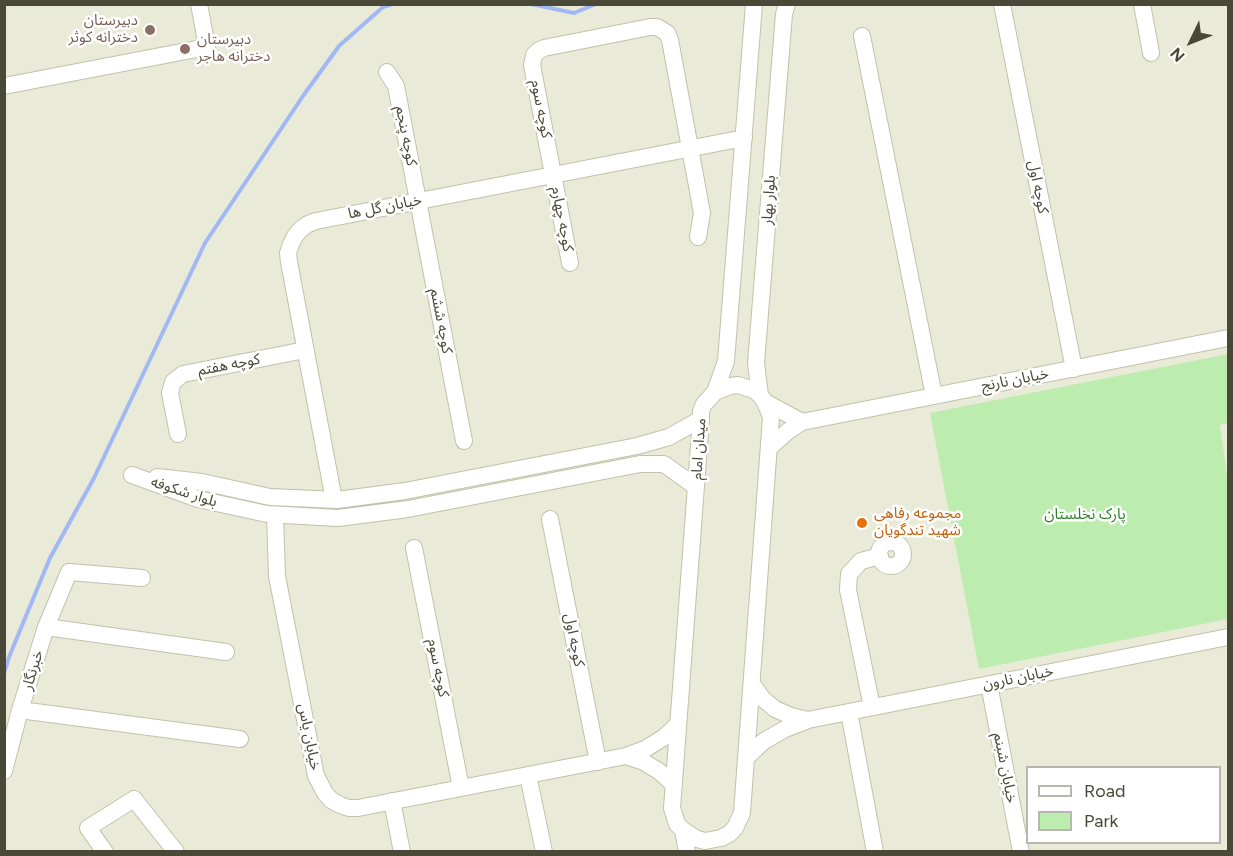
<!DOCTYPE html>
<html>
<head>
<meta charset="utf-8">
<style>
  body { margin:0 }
  #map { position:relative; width:1233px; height:856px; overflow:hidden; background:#f5f5e9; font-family:Figtree,sans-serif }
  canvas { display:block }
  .frame { position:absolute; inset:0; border:6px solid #4a4937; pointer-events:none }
  .legend { position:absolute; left:1026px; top:766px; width:195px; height:78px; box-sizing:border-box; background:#fff; border:2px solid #b7b6af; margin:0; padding:8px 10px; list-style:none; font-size:18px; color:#4a4937 }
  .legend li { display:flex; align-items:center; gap:12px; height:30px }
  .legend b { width:30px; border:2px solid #b7b6af }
  .north { position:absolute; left:1161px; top:12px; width:60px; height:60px; -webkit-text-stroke:4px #fff; paint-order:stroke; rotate:227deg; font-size:16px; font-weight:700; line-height:24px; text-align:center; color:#4a4937 }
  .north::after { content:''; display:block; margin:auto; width:21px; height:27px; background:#4a4937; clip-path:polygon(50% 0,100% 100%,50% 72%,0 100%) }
</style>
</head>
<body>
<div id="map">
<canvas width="1233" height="856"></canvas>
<div class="frame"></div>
<ul class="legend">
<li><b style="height:8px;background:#fff"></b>Road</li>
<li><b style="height:16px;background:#bdecaf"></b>Park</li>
</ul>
<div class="north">N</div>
</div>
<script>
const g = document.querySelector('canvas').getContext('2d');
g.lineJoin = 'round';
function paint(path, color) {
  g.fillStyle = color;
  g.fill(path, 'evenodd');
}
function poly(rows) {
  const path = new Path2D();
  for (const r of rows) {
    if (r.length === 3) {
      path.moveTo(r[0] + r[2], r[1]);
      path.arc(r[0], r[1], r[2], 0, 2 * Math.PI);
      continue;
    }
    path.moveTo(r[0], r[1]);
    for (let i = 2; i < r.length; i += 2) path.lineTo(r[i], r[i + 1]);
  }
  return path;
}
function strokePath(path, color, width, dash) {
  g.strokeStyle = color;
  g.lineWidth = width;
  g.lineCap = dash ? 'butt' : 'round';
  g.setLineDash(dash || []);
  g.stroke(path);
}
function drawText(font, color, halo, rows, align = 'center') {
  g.font = font + ' Figtree,"Noto Sans Arabic",sans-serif';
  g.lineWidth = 5;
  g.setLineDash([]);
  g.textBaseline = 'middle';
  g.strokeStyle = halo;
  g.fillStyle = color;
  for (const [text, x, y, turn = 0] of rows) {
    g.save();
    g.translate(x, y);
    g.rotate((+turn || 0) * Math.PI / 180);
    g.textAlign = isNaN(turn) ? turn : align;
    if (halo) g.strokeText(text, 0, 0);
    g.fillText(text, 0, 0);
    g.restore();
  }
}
paint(poly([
  [5,5,1228,5,1228,851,5,852],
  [1028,768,1220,768,1220,842,1028,842]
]), '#e9ead7');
paint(poly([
  [1228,354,1228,423,1220,425,1228,483,1228,619,979,669,930,413]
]), '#bdecaf');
strokePath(poly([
  [531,4,574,13,596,4],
  [4,674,9,657,50,558,94,478,205,243,303,96,339,46,383,7,393,4]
]), '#a2b8f5', 4);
const minor = poly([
  [1002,4,1074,369],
  [1142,4,1151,53],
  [862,36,934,396],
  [387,72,396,86,464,441],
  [4,86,207,47,199,4],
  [570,263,532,65,534,55,538,51,544,48,650,27,657,27,667,33,670,40,702,213,698,237],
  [738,385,754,390,760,395,765,402,771,417,742,813,735,828,729,834,721,838,705,841,697,839,683,830,677,824,672,808,701,419,701,411,704,404,715,392,730,386,738,385],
  [715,392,726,361,754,4],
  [760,395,756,363,784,14,787,4],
  [765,402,802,422],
  [178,434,170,393,173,382,183,374,305,350],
  [769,448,788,431,802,422,1228,338],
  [132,475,198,499,267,514,338,518,408,509,640,464,664,464,696,487],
  [157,477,202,482,270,497,337,500,405,491,637,446,669,437,701,419],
  [334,500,289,262,288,253,291,244,295,236,301,229,308,224,316,221,744,138],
  [275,515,277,576,316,776,325,793,331,800,340,805,349,808,358,808,626,756,645,749,663,738,678,724],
  [550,519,598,762],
  [891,554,12],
  [414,548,461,788],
  [46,627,226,652],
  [752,684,762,698,775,709,791,716,808,720],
  [989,684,1021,852],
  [872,707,848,590,849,574,861,561,880,556],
  [20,710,240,739],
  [849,712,875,852],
  [626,756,644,762,660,772,674,785],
  [746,758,764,741,785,729,808,720,1228,637],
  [4,771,20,710,46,627,69,572,142,578],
  [528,775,544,852],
  [392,801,402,852],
  [683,830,687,852],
  [105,852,88,828,134,799,176,852]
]);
strokePath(minor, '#c2c2ab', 18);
strokePath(minor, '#fff', 16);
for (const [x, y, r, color] of [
  [150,30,6,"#8d6e63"],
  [185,49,6,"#8d6e63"],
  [862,523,6,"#e8710a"]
]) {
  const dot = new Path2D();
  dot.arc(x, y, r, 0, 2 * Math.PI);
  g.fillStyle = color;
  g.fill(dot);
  strokePath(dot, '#fff', 2);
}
drawText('15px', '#785e54', '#fff', [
  ["دبیرستان",138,21],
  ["دخترانه کوثر",138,38],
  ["دبیرستان",197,40,"left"],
  ["دخترانه هاجر",197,57,"left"]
], 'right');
drawText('15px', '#4a4937', '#fff', [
  ["کوچه سوم",541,109,79],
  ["کوچه پنجم",406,136,79],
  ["کوچه اول",1038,187,79],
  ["بلوار بهار",769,200,-86],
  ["خیابان گل ها",385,207,-11],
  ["کوچه چهارم",562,219,79],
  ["کوچه ششم",441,321,79],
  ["کوچه هفتم",229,365,-11],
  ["خیابان نارنج",1015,380,-11],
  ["میدان امام",699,449,-86],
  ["بلوار شکوفه",184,492,18],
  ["کوچه اول",574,640,79],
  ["کوچه سوم",438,668,79],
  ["خبرنگار",33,670,-73],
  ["خیابان نارون",1018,678,-11],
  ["خیابان یاس",309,737,79],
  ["خیابان شبنم",1005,768,79]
]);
drawText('15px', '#c56008', '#fff', [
  ["مجموعه رفاهی",874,514],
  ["شهید تندگویان",874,531]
], 'left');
drawText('15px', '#2a8025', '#fff', [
  ["پارک نخلستان",1085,515]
]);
</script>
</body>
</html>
